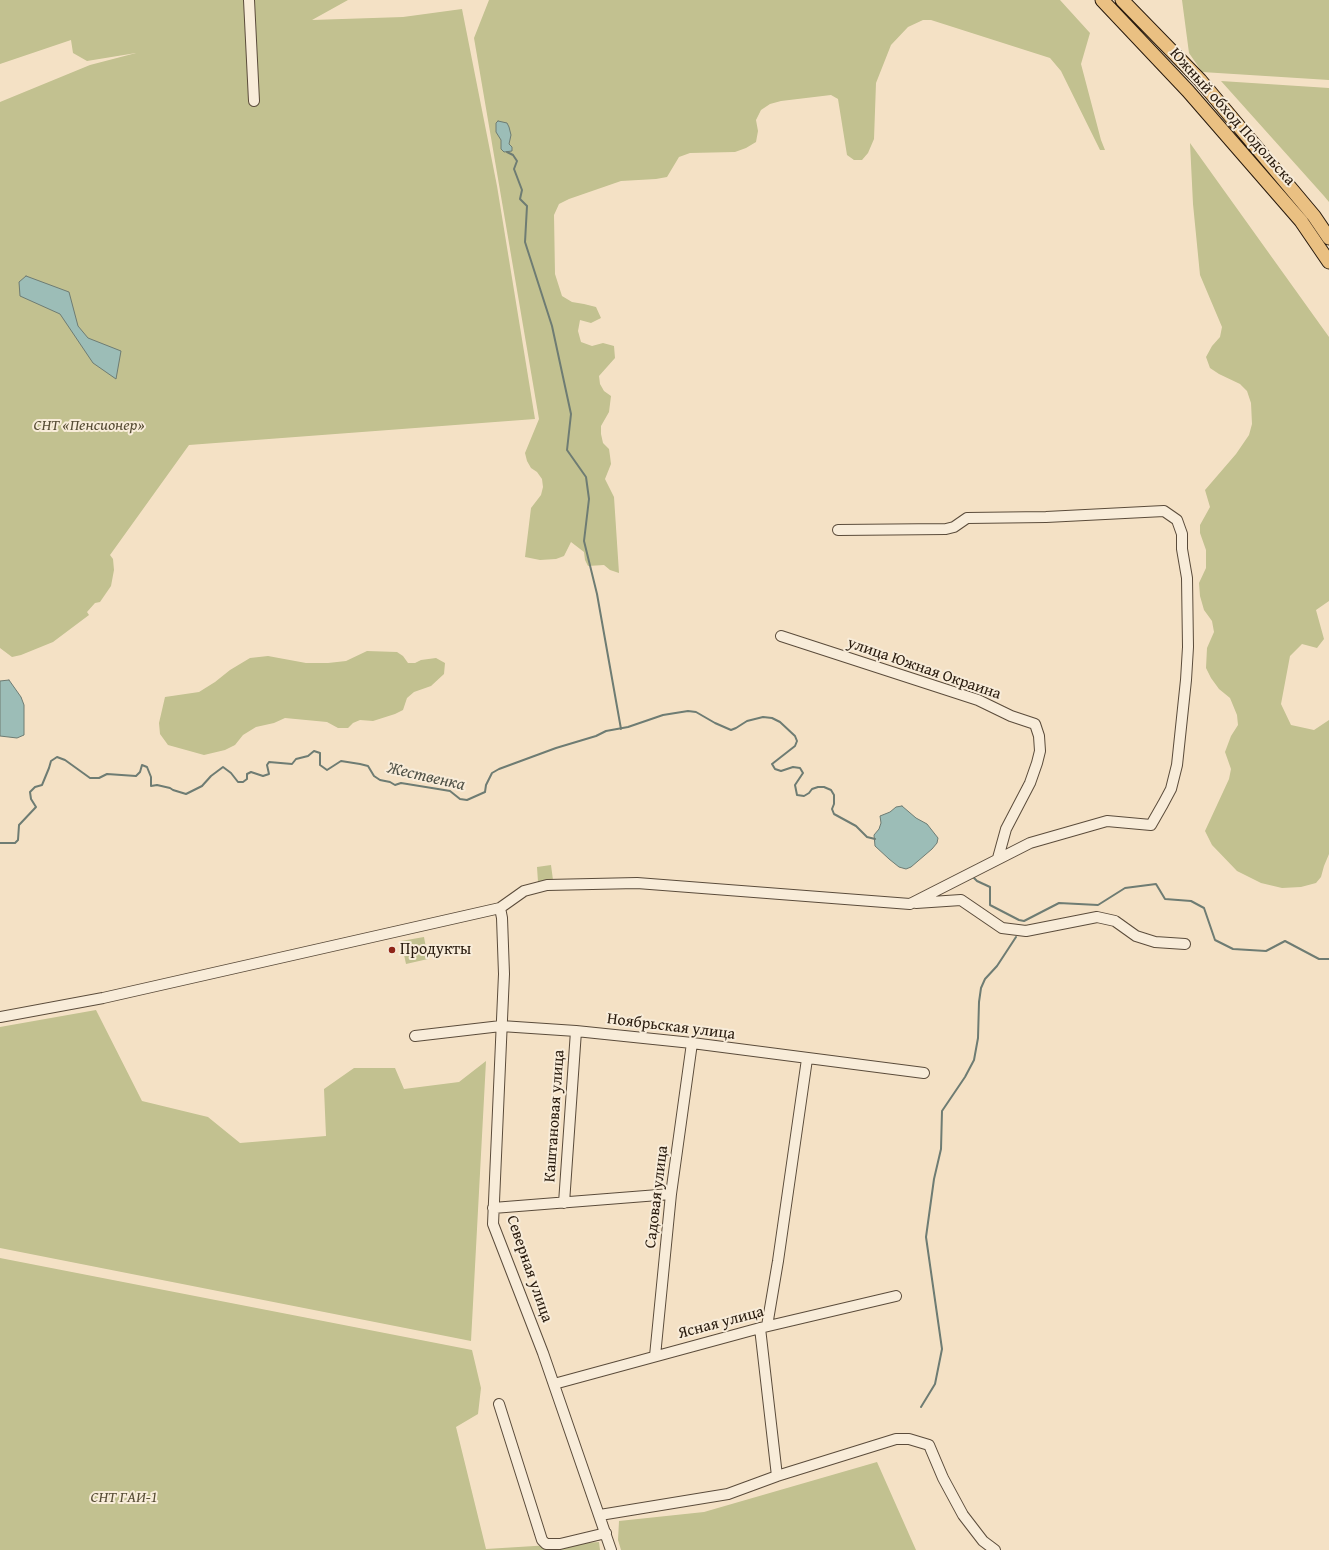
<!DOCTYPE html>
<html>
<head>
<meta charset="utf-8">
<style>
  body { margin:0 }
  canvas { display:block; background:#f4e1c5 }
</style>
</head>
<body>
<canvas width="1329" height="1550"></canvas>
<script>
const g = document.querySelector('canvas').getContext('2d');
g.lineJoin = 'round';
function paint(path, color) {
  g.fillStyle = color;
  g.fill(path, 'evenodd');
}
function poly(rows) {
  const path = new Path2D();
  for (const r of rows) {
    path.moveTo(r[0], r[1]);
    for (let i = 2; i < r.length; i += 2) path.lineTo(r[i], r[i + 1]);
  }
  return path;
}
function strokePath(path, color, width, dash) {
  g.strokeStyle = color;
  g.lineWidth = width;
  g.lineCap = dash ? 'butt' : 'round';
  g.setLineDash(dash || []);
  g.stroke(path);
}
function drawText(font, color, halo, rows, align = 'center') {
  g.font = font + ' "Gentium Book Plus",serif';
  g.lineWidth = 4;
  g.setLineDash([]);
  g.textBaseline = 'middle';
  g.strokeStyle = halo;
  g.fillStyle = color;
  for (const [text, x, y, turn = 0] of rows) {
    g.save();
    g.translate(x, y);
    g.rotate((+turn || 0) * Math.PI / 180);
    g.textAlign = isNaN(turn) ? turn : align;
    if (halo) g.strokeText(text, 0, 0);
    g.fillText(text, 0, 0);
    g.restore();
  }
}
paint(poly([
  [0,0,348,0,312,20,403,17,462,9,497,186,535,419,189,445,110,555,113,559,114,570,111,586,100,602,95,603,87,612,89,615,53,642,21,655,12,657,0,648,0,102,90,65,136,53,87,61,73,53,71,40,0,64],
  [489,0,1060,0,1090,33,1081,64,1101,140,1105,150,1100,150,1061,71,1050,58,931,20,923,20,908,27,891,45,876,83,874,139,868,153,862,160,854,160,847,155,838,99,831,95,781,101,770,104,761,110,756,120,758,131,756,142,746,148,735,152,690,153,679,157,667,177,656,179,621,181,569,199,559,204,554,215,555,274,562,296,572,302,584,304,596,307,601,318,591,323,580,320,578,331,581,342,592,346,603,343,614,346,615,358,599,376,600,384,604,391,611,396,609,412,601,426,601,434,603,443,609,449,610,456,611,464,605,479,614,497,619,573,610,570,604,565,588,566,585,560,584,552,571,542,564,556,556,559,540,560,525,557,531,508,541,495,543,487,542,479,537,472,531,468,527,461,525,453,539,419,474,38],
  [1182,0,1329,0,1329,80,1202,72,1189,53],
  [1221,81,1329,88,1329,202,1324,196],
  [1190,143,1329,337,1329,601,1316,610,1324,639,1317,648,1302,644,1290,656,1281,704,1291,725,1314,730,1329,720,1329,854,1324,866,1321,877,1316,883,1301,887,1282,888,1261,883,1237,871,1212,845,1205,831,1229,779,1231,769,1225,752,1231,736,1238,725,1237,715,1230,698,1219,689,1211,678,1206,668,1207,648,1214,632,1212,621,1204,610,1200,596,1199,583,1206,568,1206,550,1200,533,1200,525,1210,507,1205,490,1236,454,1249,435,1252,424,1251,403,1247,391,1240,384,1219,374,1210,368,1206,357,1212,346,1220,337,1222,327,1200,275,1193,204],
  [367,651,397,652,403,656,408,663,415,663,421,660,436,658,445,663,444,674,431,686,414,692,407,698,403,710,395,714,373,721,360,720,353,723,348,728,338,728,327,722,285,718,274,723,256,727,243,735,235,745,225,750,204,755,168,745,160,734,159,723,165,697,199,692,215,682,230,670,250,658,268,656,306,663,328,663,346,661],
  [551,865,553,880,538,882,537,867],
  [424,937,428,959,406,964,401,941],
  [96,1010,142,1101,208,1117,240,1143,326,1136,324,1089,354,1068,395,1068,404,1089,459,1082,486,1061,471,1341,0,1248,0,1027],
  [0,1258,472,1350,481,1388,478,1414,456,1427,486,1549,599,1542,600,1550,0,1550],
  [877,1462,916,1550,621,1550,618,1540,619,1521,704,1512]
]), '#c2c190');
const water = poly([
  [498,121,507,123,509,127,511,135,509,144,512,147,512,151,504,152,501,149,501,140,496,132,496,123,498,121],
  [26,276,69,292,78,326,88,338,121,351,116,379,93,363,60,314,20,296,19,282,26,276],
  [9,680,21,697,24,705,24,735,17,738,0,736,0,681,9,680],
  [902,806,916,818,927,824,938,838,937,843,932,849,911,867,906,869,899,867,889,859,875,846,874,835,879,829,881,823,880,816,890,812,896,807,902,806]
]);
paint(water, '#9cbdb7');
strokePath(water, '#6e7c73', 1);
strokePath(poly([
  [507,152,513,155,517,161,514,169,522,190,520,199,527,206,525,242,552,326,571,414,567,450,586,477,589,499,584,541,597,594,621,729],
  [0,843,15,843,18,840,19,825,36,807,31,799,30,792,35,787,42,785,49,768,51,761,57,757,65,760,90,778,99,778,107,774,136,776,140,772,142,765,147,767,151,777,151,786,157,785,170,788,173,790,186,794,202,786,211,776,223,767,231,773,238,782,243,782,247,779,247,774,251,772,263,776,269,774,267,765,269,762,292,764,296,759,308,756,314,751,320,753,320,765,327,770,341,761,360,764,368,766,374,776,380,780,390,782,395,785,401,783,438,789,450,791,460,799,467,800,485,792,486,785,492,773,499,769,556,748,596,736,606,731,628,727,663,715,688,711,696,712,715,723,731,730,736,728,747,721,763,717,772,718,780,722,795,736,797,741,795,746,772,764,775,769,781,771,793,767,800,768,803,773,795,785,797,795,804,796,809,793,812,789,818,787,824,787,831,790,834,795,834,804,832,809,834,814,856,826,867,837,875,839],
  [974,878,977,881,990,887,990,905,1019,920,1024,921,1059,903,1098,905,1125,888,1156,884,1165,899,1191,901,1204,908,1215,940,1233,949,1266,951,1285,941,1319,959,1329,959],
  [921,1407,935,1384,942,1349,926,1237,934,1179,941,1149,942,1111,965,1077,974,1060,978,1038,979,1002,981,988,985,979,997,966,1016,937]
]), '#6e7c73', 2);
const minor = poly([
  [249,0,254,101],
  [781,636,978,700,1011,716,1035,724,1039,736,1040,751,1037,763,1030,783,1006,829,998,858],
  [916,903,961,900,1002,928,1026,931,1097,917,1115,921,1136,936,1155,942,1185,944],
  [500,908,502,918,504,974,493,1224,543,1353,611,1550],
  [0,1017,103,998,500,908,524,891,547,885,637,883,910,904,1030,843,1107,821,1151,825,1163,804,1171,789,1177,765,1186,680,1188,647,1187,578,1182,549,1182,534,1177,520,1164,511,1046,517,967,518,954,527,946,529,838,530],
  [415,1036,501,1026,576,1031,692,1043,924,1073],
  [564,1203,576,1031],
  [493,1208,671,1194],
  [767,1326,778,1261,807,1059],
  [760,1328,777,1476],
  [655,1356,671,1194,692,1043],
  [554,1384,760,1328,896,1296],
  [499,1404,542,1540,546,1544,560,1544,606,1533],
  [600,1515,728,1494,777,1476,896,1439,909,1439,929,1445,943,1478,963,1515,983,1541,995,1550]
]);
const major = poly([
  [1102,0,1188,91,1301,221,1329,262],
  [1122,0,1200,80,1314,216,1329,238]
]);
strokePath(minor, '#5b4c3b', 12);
strokePath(major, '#281a0d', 15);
strokePath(minor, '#f8ecd9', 10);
strokePath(major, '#eac082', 13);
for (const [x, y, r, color] of [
  [392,950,4,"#8f2418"]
]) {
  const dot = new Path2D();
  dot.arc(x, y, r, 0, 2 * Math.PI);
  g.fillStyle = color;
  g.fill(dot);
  strokePath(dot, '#f8ecd9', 1.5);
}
drawText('16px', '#281a0d', '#f8ecd9', [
  ["Южный обход Подольска",1232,117,48],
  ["улица Южная Окраина",924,669,19],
  ["Ноябрьская улица",671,1027,7],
  ["Каштановая улица",555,1116,-86],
  ["Садовая улица",657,1197,-83],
  ["Северная улица",529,1269,71],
  ["Ясная улица",721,1323,-15]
]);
drawText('italic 16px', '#564c34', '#f8ecd9', [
  ["СНТ «Пенсионер»",89,426],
  ["СНТ ГАИ-1",124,1498]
]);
drawText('16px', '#281a0d', '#f8ecd9', [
  ["Продукты",400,950]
], 'left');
drawText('italic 17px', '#515348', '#f8ecd9', [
  ["Жественка",426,777,13]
]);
</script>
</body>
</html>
